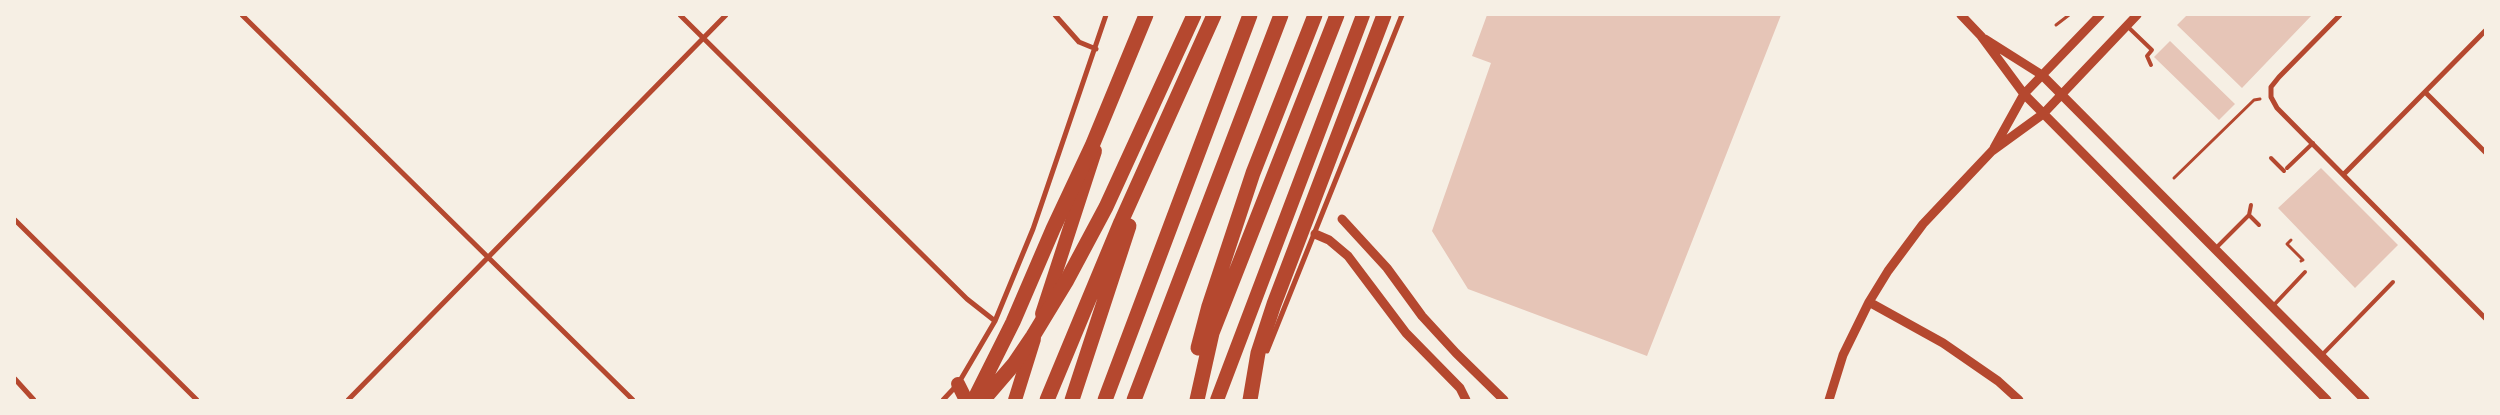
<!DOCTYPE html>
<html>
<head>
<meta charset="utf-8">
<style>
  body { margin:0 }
  #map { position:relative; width:2500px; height:415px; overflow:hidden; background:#f6efe4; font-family:"Work Sans",sans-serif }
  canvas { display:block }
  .frame { position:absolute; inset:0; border:16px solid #f6efe4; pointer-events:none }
</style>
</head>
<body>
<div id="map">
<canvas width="2500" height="415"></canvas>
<div class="frame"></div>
</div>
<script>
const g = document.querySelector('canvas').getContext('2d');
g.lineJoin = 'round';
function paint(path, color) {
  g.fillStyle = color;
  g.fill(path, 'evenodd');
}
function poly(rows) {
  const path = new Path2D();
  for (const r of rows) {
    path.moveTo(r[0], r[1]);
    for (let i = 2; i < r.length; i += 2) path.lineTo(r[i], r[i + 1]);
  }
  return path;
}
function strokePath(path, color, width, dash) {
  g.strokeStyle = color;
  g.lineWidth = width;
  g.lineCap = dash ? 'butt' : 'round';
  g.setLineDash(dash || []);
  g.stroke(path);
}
paint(poly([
  [1487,15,1781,15,1647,356,1468,289,1432,231,1491,63,1472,56],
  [2187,15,2312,15,2242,88,2177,25],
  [2170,41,2235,104,2219,120,2154,57],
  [2321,168,2398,245,2355,288,2278,208]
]), '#e6c5b7');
strokePath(poly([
  [2056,25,2069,15],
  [2174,178,2254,100,2260,99],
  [2291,240,2287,244,2303,260,2301,261]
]), '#b5482f', 3);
strokePath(poly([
  [2127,26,2152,50,2147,56,2151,65],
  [2271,158,2284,171],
  [2287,168,2313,143],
  [2249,215,2259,225],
  [2215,249,2249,215,2251,205],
  [2272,307,2305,272],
  [2321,356,2393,282]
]), '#b5482f', 4);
strokePath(poly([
  [242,15,633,400],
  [680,15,967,299,995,321],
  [1055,15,1079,42,1096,49],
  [2340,15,2279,77,2271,87,2271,97,2277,108,2485,318],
  [2426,93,2485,152],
  [2344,174,2485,31],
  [15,220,197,400],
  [1267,351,1402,15],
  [15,379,34,400],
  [348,400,726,15],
  [943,400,958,384,995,321,1033,229,1106,15]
]), '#b5482f', 5);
strokePath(poly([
  [1961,15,1981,36,2024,94,2327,400],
  [1985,39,2042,75,2365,400],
  [1994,148,2024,94,2100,15],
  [1342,219,1387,268,1422,316,1456,353,1504,400],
  [1315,234,1329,240,1348,256,1406,333,1460,388,1466,400],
  [1869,302,1943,343,1998,381,2019,400],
  [1829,400,1843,355,1869,302,1888,271,1923,224,1992,151,2043,114,2137,15]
]), '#b5482f', 9);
strokePath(poly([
  [1042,314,1095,151],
  [958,384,966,400],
  [1015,400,1034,339],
  [1217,400,1363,15]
]), '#b5482f', 14);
strokePath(poly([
  [1198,348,1209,306,1253,173,1315,15],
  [974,400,1013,322,1053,229,1092,146,1146,15],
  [983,400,1014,364,1033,336,1067,280,1106,207,1194,15],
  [1047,400,1121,222,1214,15],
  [1072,400,1129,226],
  [1105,400,1250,15],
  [1134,400,1281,15],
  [1197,400,1212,333,1337,15],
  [1250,400,1258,353,1274,304,1384,15]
]), '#b5482f', 15);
</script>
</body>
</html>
